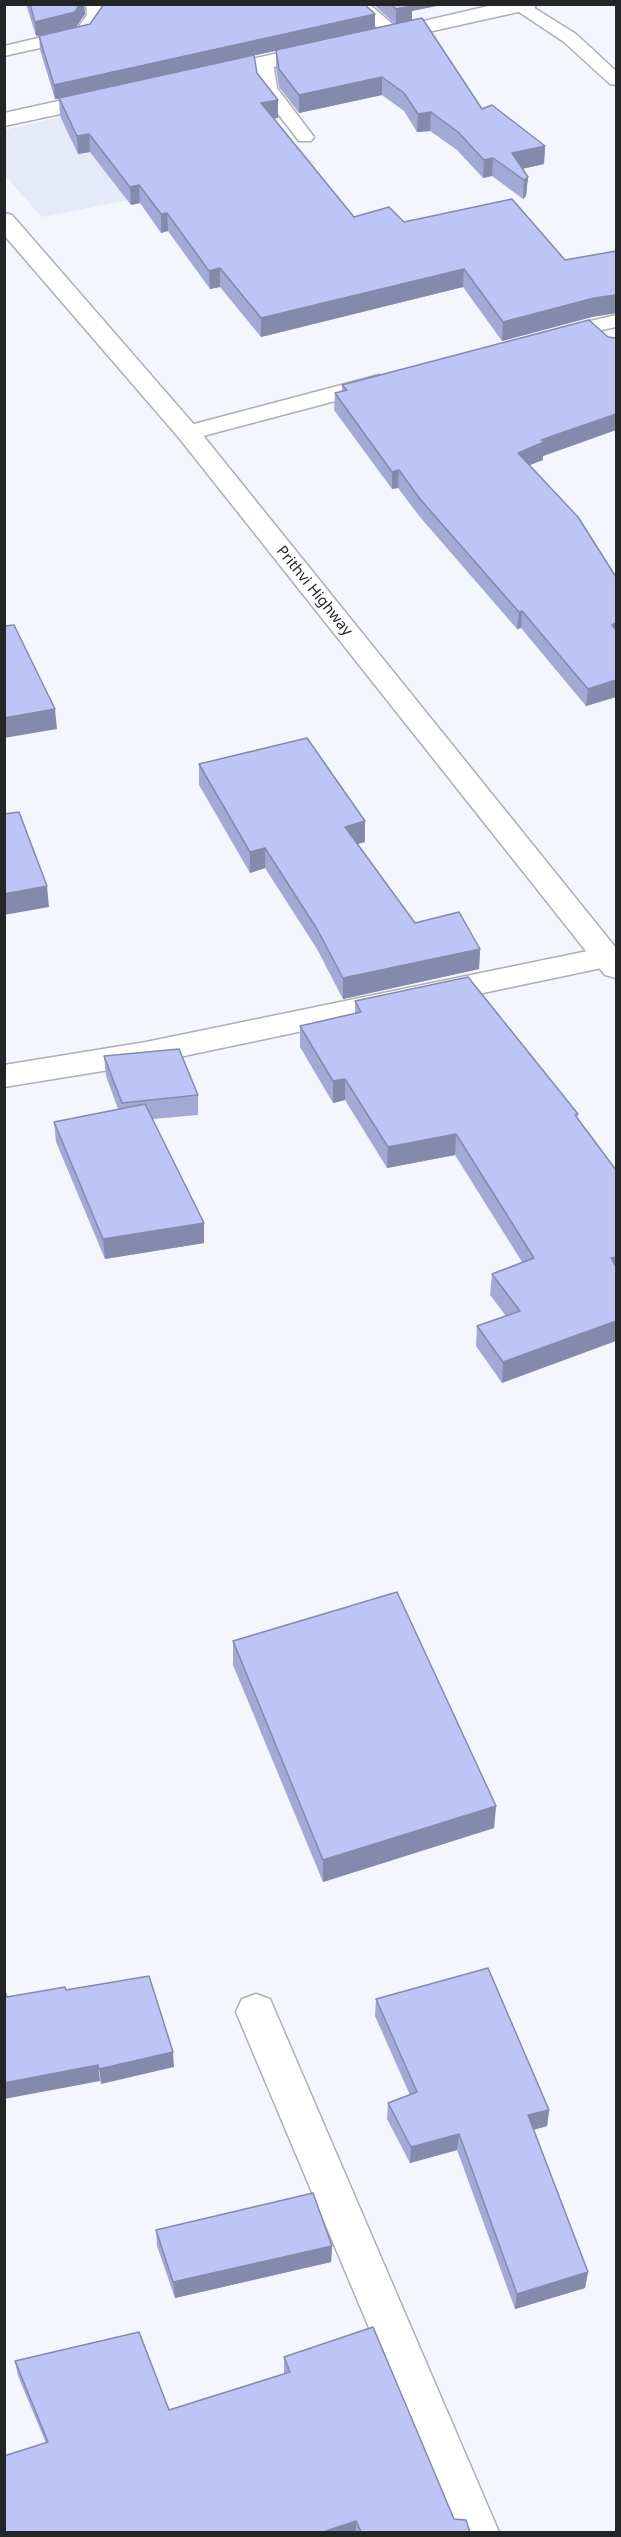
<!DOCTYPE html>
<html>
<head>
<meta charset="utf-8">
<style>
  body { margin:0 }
  #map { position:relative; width:621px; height:2537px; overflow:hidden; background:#f4f6fd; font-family:"Noto Sans",sans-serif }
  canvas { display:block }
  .frame { position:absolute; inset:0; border:6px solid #242527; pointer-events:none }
</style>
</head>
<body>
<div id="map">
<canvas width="621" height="2537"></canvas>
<div class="frame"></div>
</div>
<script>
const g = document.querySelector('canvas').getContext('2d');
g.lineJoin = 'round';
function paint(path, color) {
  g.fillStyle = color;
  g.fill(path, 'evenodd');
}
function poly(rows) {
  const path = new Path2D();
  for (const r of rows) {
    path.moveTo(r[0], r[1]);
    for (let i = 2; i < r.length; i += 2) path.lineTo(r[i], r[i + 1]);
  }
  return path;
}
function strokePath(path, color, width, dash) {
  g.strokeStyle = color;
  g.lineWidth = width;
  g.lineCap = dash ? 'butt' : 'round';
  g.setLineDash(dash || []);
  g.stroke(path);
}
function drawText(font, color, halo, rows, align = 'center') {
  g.font = font + ' "Noto Sans",sans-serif';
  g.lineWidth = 4.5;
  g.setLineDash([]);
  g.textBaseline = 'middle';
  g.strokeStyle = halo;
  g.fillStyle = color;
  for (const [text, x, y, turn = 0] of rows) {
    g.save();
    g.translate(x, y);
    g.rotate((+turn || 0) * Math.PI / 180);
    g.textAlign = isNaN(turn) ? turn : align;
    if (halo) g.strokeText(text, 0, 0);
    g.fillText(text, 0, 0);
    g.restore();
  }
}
paint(poly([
  [231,78,315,164,42,217,5,176,4,130]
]), '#e6e9f7');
const lane = poly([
  [86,4,103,4,105,15,89,37,4,56,4,46,77,29,87,15,86,4],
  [350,4,369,4,404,34,401,38,395,39,389,38,350,4],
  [507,4,528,4,576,34,616,71,616,85,610,84,564,42,507,4],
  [264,57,270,58,273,62,277,88,314,137,311,141,299,141,259,89,255,62,258,58,264,57],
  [616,315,616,327,593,332,586,330,583,326,586,322,616,315]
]);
const street = poly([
  [497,4,537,4,534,8,527,10,383,42,376,40,372,36,376,32,497,4],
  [321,44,329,45,332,50,329,55,213,80,205,79,202,74,205,69,321,44],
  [104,91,112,93,115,98,112,103,4,126,4,113,104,91],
  [379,375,388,377,391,382,388,387,188,440,179,438,176,433,179,428,379,375],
  [607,947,616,949,616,965,146,1064,4,1087,4,1065,146,1042,607,947],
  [256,1994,270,1999,499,2532,455,2532,236,2012,242,1999,256,1994]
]);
const highway = poly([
  [4,213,12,215,197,428,616,948,616,978,605,975,179,438,4,235,4,213]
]);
strokePath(lane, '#adafb5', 3);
strokePath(street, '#adafb5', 3);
strokePath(highway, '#adafb5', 3);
paint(lane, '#fff');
paint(street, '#fff');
paint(highway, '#fff');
paint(poly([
  [26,4,84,4,85,14,76,27,36,36],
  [373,4,446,4,412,11,412,20,482,109,545,146,544,164,522,169,528,177,526,196,523,199,492,176,483,178,457,150,430,131,417,132,404,111,382,95,299,113,279,87,276,68,276,51,254,55,257,73,278,118,274,118,354,217,404,222,565,260,616,251,616,313,592,317,502,341,463,287,261,337,220,287,210,289,168,231,161,233,140,203,131,205,90,152,78,154,60,116,59,99,55,99,40,50,39,36,90,24,184,5,375,14,375,28,395,24],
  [608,337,616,338,616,430,543,456,543,460,529,465,616,577,616,697,586,706,521,628,517,629,420,517,398,488,392,489,334,410,335,393,342,391,342,385],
  [199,764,365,821,365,842,358,844,415,923,480,949,479,969,343,999,317,949,265,868,250,873,199,785],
  [355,1001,578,1114,502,1383,476,1346,477,1326,506,1316,490,1295,492,1274,522,1262,455,1155,387,1168,345,1100,333,1103,300,1047,300,1026,355,1013],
  [104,1056,198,1095,198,1115,153,1119,204,1243,105,1259,56,1142,54,1122,118,1109,106,1076],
  [233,1641,496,1806,494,1828,323,1882,233,1665],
  [376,1999,549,2110,547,2126,533,2130,588,2272,585,2288,515,2309,457,2150,410,2163,387,2119,388,2103,410,2095,375,2016],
  [156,2230,332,2246,331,2262,175,2298,157,2246],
  [284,2357,454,2519,470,2532,4,2532,46,2443,18,2376,15,2361,169,2410,285,2374,284,2372]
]), '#a2a9d4');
paint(poly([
  [80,4,84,4,85,14,76,27,36,36,35,22],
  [406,4,446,4,412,11,412,21,396,24,396,9],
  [375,14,375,29,55,99,54,85],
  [382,77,382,95,299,113,299,95],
  [278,100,278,118,262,121,261,103],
  [431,112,430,131,417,132,418,114],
  [89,134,90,152,78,154,77,136],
  [545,146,544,164,512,171,512,153],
  [493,158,492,176,483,178,484,160],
  [528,177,526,196,523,199,524,180],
  [139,185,140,203,131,205,130,187],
  [167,213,168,231,161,233,161,214],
  [220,268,220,287,210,289,209,271],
  [464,269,463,287,261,337,261,318],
  [616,295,616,313,592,317,502,341,503,322,594,298],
  [616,414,616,430,543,456,543,460,517,470,518,453,541,440],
  [399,470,398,488,392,489,392,472],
  [522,611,521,628,517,629,519,612],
  [616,623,616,640,612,625],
  [616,680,616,697,586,706,588,689],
  [55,709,57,729,4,738,4,718],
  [365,821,365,842,345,847,345,827],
  [265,848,265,868,250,873,250,852],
  [47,886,49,907,4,915,4,894],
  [480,949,479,969,343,999,343,978],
  [345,1079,345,1100,333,1103,333,1081],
  [456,1134,455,1155,387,1168,388,1147],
  [204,1223,204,1243,105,1259,103,1239],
  [616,1257,616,1277,611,1258],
  [616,1321,616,1341,502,1383,503,1362],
  [496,1806,494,1828,323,1882,323,1860],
  [173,2052,174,2067,101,2084,99,2069],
  [98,2065,100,2081,4,2099,4,2083],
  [549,2110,547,2126,526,2132,528,2115],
  [459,2134,457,2150,410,2163,411,2147],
  [332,2246,331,2262,175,2298,173,2282],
  [588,2272,585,2288,515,2309,517,2294],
  [356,2521,356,2532,323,2532]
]), '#848aac');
const building = poly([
  [30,4,80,4,75,12,35,22,30,4],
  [104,4,364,4,375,14,54,85,39,36,90,24,104,4],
  [390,4,411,4,412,6,396,9,390,4],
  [422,18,482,109,492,105,545,146,512,153,528,177,524,180,493,158,484,160,458,132,431,112,418,114,404,93,382,77,299,95,279,69,276,50,422,18],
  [254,55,257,73,278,100,261,103,354,217,389,207,404,222,512,199,565,260,616,251,616,295,594,298,503,322,464,269,261,318,220,268,209,271,167,213,161,214,139,185,130,187,89,134,77,136,59,98,254,55],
  [589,320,608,337,616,338,616,414,541,440,544,442,518,453,578,517,616,577,616,623,612,625,616,630,616,680,588,689,522,611,519,612,420,499,399,470,392,472,335,393,347,390,342,385,589,320],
  [14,625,55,709,4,718,4,626,14,625],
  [307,738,365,821,345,827,415,923,459,912,480,949,343,978,317,929,265,848,250,852,199,764,307,738],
  [19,812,47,886,4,894,4,814,19,812],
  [468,977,578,1114,575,1115,616,1170,616,1257,611,1258,616,1267,616,1321,503,1362,477,1326,520,1311,492,1274,534,1258,456,1134,388,1147,345,1079,333,1081,300,1026,361,1012,355,1001,468,977],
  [179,1049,198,1095,122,1103,104,1056,179,1049],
  [145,1104,204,1223,103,1239,54,1122,145,1104],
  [397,1592,496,1806,323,1860,233,1641,397,1592],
  [488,1968,549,2110,528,2115,588,2272,517,2294,459,2134,411,2147,388,2103,417,2092,376,1999,488,1968],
  [149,1976,173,2052,99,2069,98,2065,4,2083,4,1988,7,1997,65,1987,66,1990,149,1976],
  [313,2193,332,2246,173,2282,156,2230,313,2193],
  [373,2327,454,2519,466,2520,470,2532,361,2532,356,2521,323,2532,4,2532,4,2456,48,2442,15,2361,139,2332,169,2410,290,2372,284,2357,373,2327]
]);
paint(building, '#bcc5f6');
strokePath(building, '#848aac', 1.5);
drawText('15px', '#242527', '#fff', [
  ["Prithvi Highway",314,591,51]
]);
</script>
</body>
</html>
